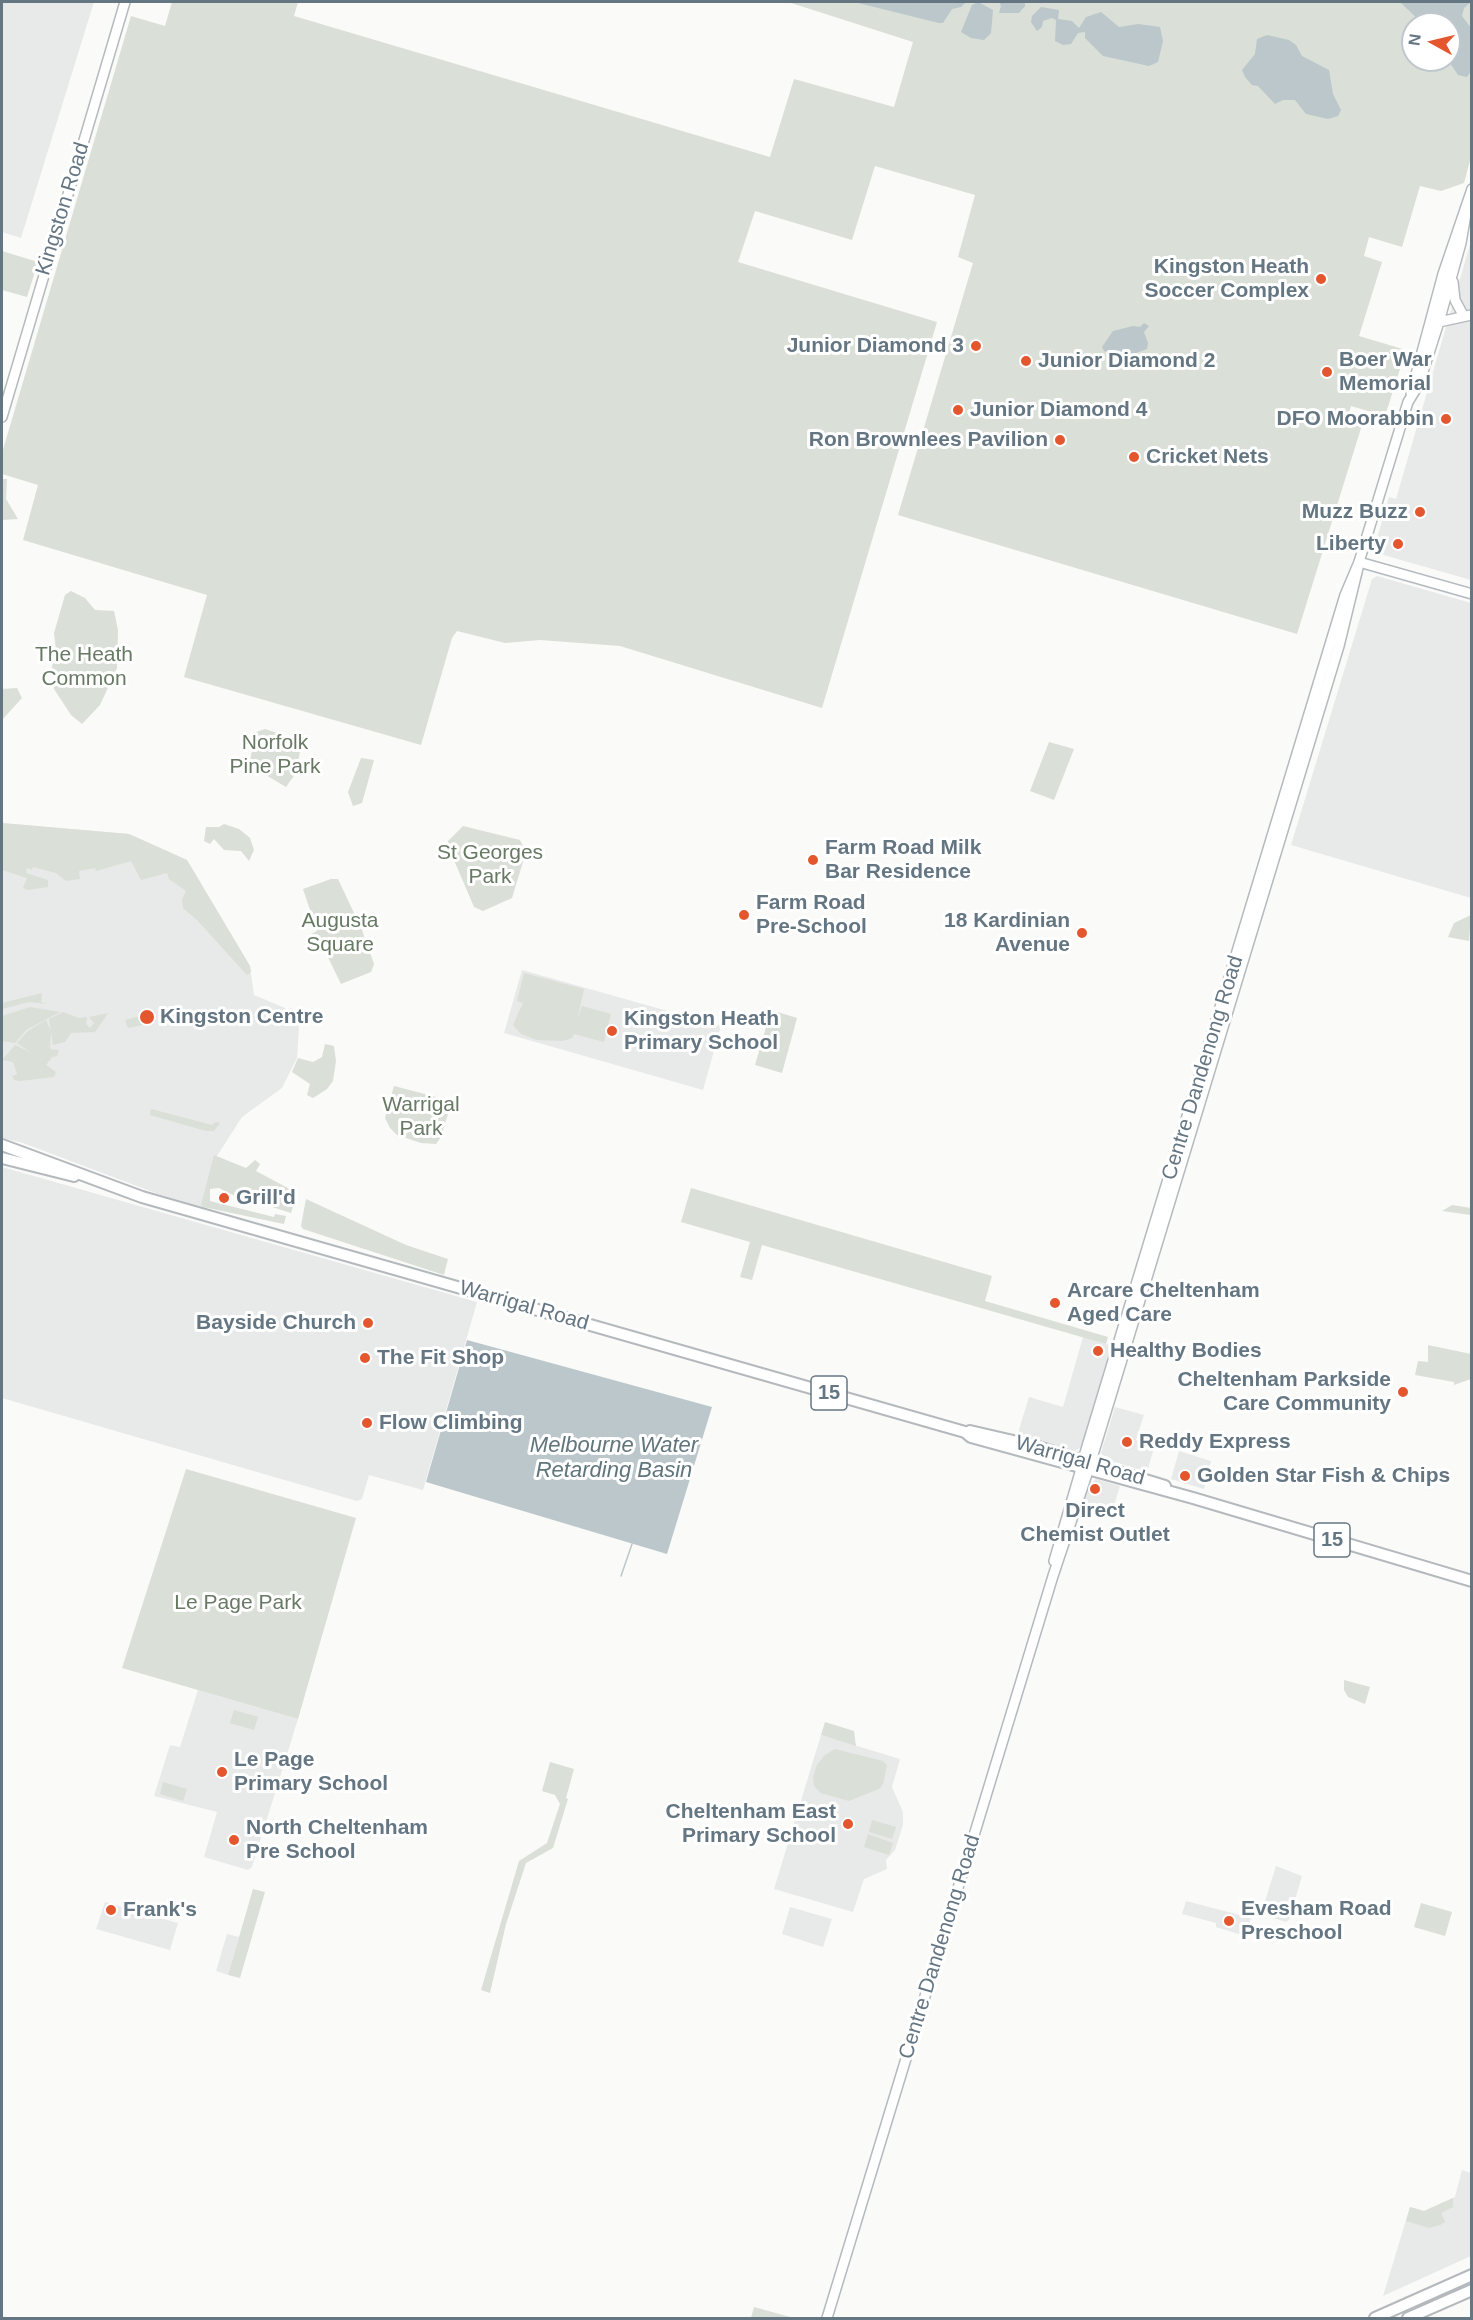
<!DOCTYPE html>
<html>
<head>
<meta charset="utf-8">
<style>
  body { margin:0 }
  #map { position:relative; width:1473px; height:2320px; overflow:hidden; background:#fafaf8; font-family:Arial,sans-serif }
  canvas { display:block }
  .frame { position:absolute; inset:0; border:3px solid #657683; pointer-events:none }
  .north { position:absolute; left:1401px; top:12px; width:60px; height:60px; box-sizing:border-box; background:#fff; border:2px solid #c1c8cd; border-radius:50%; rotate:278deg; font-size:16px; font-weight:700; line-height:24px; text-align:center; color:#657683 }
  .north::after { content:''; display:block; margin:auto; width:21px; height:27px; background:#e4572e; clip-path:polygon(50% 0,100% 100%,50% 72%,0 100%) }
</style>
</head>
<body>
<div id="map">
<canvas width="1473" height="2320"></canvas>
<div class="frame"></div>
<div class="north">N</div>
</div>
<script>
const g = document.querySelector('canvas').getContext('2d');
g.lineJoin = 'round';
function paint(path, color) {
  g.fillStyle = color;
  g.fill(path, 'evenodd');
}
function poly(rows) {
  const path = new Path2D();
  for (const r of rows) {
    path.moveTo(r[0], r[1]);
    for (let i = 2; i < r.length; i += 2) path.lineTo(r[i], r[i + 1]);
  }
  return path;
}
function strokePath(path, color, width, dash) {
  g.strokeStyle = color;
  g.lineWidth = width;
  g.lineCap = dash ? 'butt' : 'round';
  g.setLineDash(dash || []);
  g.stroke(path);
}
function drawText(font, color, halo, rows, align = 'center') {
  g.font = font + ' Arial,sans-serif';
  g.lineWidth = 6;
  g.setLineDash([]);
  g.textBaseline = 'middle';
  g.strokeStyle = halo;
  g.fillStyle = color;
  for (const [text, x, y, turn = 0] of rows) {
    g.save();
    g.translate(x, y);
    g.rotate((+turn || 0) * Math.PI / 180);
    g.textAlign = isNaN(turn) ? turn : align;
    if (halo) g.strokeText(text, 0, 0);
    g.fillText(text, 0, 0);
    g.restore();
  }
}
paint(poly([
  [2,2,94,2,21,238,2,232],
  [1471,241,1471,580,1373,552,1389,497,1396,499],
  [1377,576,1471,603,1471,898,1291,845,1372,579],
  [2,823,129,834,187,860,250,966,254,995,285,1008,299,1025,297,1058,282,1088,242,1117,217,1156,202,1207,158,1194,23,1143,2,1138],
  [522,970,721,1026,703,1090,504,1033],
  [2,1167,477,1302,423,1490,369,1475,362,1499,357,1501,2,1398],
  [1083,1337,1113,1346,1081,1447,1075,1451,1018,1433,1029,1397,1063,1407],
  [1115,1407,1144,1415,1136,1440,1155,1445,1147,1472,1105,1459,1101,1453],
  [1179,1451,1211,1461,1204,1489,1171,1479],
  [1096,1479,1120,1486,1110,1518,1082,1508,1089,1485],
  [198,1690,298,1719,252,1867,248,1870,204,1857,217,1812,154,1796,170,1745,180,1747],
  [821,1735,900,1759,892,1787,903,1812,903,1825,895,1850,886,1860,887,1869,864,1879,853,1912,774,1889],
  [1276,1866,1302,1876,1289,1920,1286,1922,1261,1914],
  [1186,1901,1251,1918,1245,1936,1216,1927,1216,1923,1182,1914],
  [105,1902,178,1923,170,1950,96,1929],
  [790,1907,832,1919,823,1947,782,1934],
  [227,1934,239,1937,228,1975,216,1971],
  [1462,2170,1471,2173,1471,2256,1383,2296,1410,2207,1424,2211,1455,2197]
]), '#e8e9e9');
paint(poly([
  [172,2,298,2,294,16,770,157,794,79,894,107,913,42,788,2,1471,2,1471,157,1464,183,1441,191,1420,186,1402,247,1369,237,1364,256,1382,262,1359,336,1406,350,1385,416,1351,406,1347,421,1362,425,1297,634,898,515,973,263,958,257,975,195,875,166,852,240,755,211,738,262,937,322,822,708,620,646,540,640,505,643,457,631,452,638,421,745,184,677,207,595,23,540,38,485,2,474,2,453,131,16,165,26],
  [1413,24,1449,24,1449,60,1413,60],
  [2,251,38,262,27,297,2,290],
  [2,479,7,479,6,499,18,519,2,520],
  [71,591,85,598,95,610,114,611,118,630,117,668,100,705,82,724,71,715,54,689,51,671,56,650,54,633,65,595],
  [17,688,22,698,2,720,2,689],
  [265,729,302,741,296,773,286,787,249,765,256,732],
  [1049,742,1074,749,1054,800,1030,791],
  [361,758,374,760,362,803,353,806,348,792],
  [2,823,129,834,187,860,250,966,251,972,247,975,197,920,183,908,182,900,186,891,169,879,167,873,141,880,131,861,96,871,95,868,79,871,80,879,66,881,56,873,33,867,32,870,27,868,26,873,48,880,48,887,28,890,23,888,27,878,2,870],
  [224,824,239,829,250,838,254,850,249,861,241,851,224,850,214,839,210,844,204,841,206,827,219,827],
  [463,826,520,840,526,852,512,898,483,911,474,907,448,846,448,841],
  [331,879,338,879,362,930,374,964,371,972,341,984,322,945,315,946,311,934,317,931,303,889],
  [1471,915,1469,941,1448,937,1454,923],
  [524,973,584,989,577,1021,582,1006,611,1014,604,1042,574,1034,572,1038,563,1041,537,1040,521,1034,513,1025,523,1003,517,1001],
  [42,993,41,1002,46,1004,29,1002,2,1009,2,1003],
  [30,1007,60,1012,26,1030,15,1043,2,1041,2,1016],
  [771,1010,797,1018,782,1073,755,1065],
  [63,1012,79,1018,87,1017,86,1024,90,1028,94,1023,89,1017,108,1013,95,1032,71,1033,65,1042,53,1045,49,1019],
  [145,1015,147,1024,128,1028,125,1020],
  [46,1020,51,1031,50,1049,59,1050,57,1056,52,1057,46,1065,56,1072,54,1077,20,1081,14,1080,12,1076,17,1074,13,1062,2,1060,15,1045,30,1052,17,1043,28,1031],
  [325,1044,334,1046,336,1061,333,1081,327,1089,313,1098,307,1095,310,1084,292,1072,298,1058,313,1062,322,1057],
  [394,1086,452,1101,441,1137,436,1144,421,1143,397,1135,390,1128,385,1118],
  [151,1109,212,1125,216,1122,220,1123,214,1131,206,1131,150,1115],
  [214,1155,246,1168,255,1160,260,1164,256,1171,297,1193,291,1213,266,1205,267,1200,240,1193,235,1196,219,1188,210,1189,210,1201,274,1217,275,1214,286,1216,284,1224,203,1207,201,1205],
  [691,1188,992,1276,985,1301,1108,1337,1106,1344,762,1245,752,1280,740,1277,750,1242,681,1222],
  [306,1199,406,1245,448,1259,444,1275,303,1229,301,1226],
  [1452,1205,1471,1208,1471,1215,1442,1211],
  [1428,1345,1471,1354,1471,1379,1454,1385,1454,1382,1415,1375,1418,1361,1428,1362],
  [186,1469,356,1518,298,1719,122,1668],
  [1344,1680,1370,1687,1365,1704,1348,1697,1344,1690],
  [234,1710,258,1717,254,1730,230,1723],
  [825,1722,854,1731,856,1746,821,1735],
  [835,1749,883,1761,887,1765,883,1784,879,1789,849,1801,821,1793,814,1786,813,1777,817,1765,825,1755],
  [550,1762,574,1769,566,1798,568,1799,553,1848,526,1863,506,1924,490,1993,481,1990,519,1861,547,1843,560,1804,555,1795,542,1791],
  [163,1782,187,1789,183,1801,160,1794],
  [872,1820,896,1827,892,1839,869,1832],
  [868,1834,893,1843,889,1855,864,1847],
  [253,1889,265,1892,240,1978,228,1975],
  [1421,1903,1452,1912,1445,1936,1414,1927],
  [1453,2198,1453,2207,1441,2213,1445,2222,1440,2225,1429,2228,1406,2221,1410,2207,1424,2211],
  [754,2307,794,2318,751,2318]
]), '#dadfd7');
paint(poly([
  [854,2,966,2,961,7,952,9,943,23,939,23],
  [978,2,993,10,991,33,984,40,971,38,961,32,972,5],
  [999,2,1025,2,1025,6,1019,13,999,13,1001,6],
  [1400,2,1471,2,1464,8,1462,16,1471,28,1471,71,1467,77,1458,75,1448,60,1449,24,1423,24],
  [1041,7,1059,10,1058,19,1072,21,1079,28,1086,17,1101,12,1119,27,1138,24,1160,27,1163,41,1158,62,1149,66,1103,56,1085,38,1085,32,1078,33,1071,44,1063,45,1055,41,1056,20,1052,18,1043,21,1042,27,1037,31,1031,22,1032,16],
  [1267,35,1289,40,1296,45,1302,56,1329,70,1333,94,1341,110,1338,116,1328,119,1306,114,1295,100,1283,100,1275,104,1258,86,1252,85,1245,77,1242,70,1255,54,1257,39],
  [1144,323,1149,326,1144,332,1148,343,1147,349,1136,353,1136,364,1133,366,1125,359,1104,351,1102,347,1113,331,1133,326,1140,327],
  [467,1340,712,1407,667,1554,426,1482]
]), '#bbc7cb');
strokePath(poly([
  [621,1576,632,1544]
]), '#bbc7cb', 1.5);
const secondary = poly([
  [1359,562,1472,594],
  [1054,1561,1081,1469],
  [827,2318,1053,1576,1088,1471]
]);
const primary = poly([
  [1453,282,1455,300,1462,313],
  [1439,322,1471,315],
  [1411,393,1443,274,1472,189],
  [2,417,125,2],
  [1081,1466,1345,595,1359,562,1408,402,1419,384,1439,322,1461,243,1468,202],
  [1089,1468,1339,646,1358,568]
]);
const trunk = poly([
  [2,1145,142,1197,965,1432,971,1437,1193,1498,1472,1581],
  [2,1158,74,1176],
  [970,1431,1035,1446,1165,1486],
  [1375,2318,1472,2275],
  [1408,2318,1472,2290]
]);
strokePath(secondary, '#b3babf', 12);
strokePath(primary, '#b5babe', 12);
strokePath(trunk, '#b4b9bd', 14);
strokePath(secondary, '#fff', 9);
strokePath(primary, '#fff', 9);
strokePath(trunk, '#fff', 10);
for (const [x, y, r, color] of [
  [1321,279,6,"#e4572e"],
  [976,346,6,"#e4572e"],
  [1026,361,6,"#e4572e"],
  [1327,372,6,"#e4572e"],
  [958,410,6,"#e4572e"],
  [1446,419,6,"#e4572e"],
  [1060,440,6,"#e4572e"],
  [1134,457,6,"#e4572e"],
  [1420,512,6,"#e4572e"],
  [1398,544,6,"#e4572e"],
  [813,860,6,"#e4572e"],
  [744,915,6,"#e4572e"],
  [1082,933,6,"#e4572e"],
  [147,1017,8,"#e4572e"],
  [612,1031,6,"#e4572e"],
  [224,1198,6,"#e4572e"],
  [1055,1303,6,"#e4572e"],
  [368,1323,6,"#e4572e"],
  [1098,1351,6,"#e4572e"],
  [365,1358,6,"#e4572e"],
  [1403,1392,6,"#e4572e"],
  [367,1423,6,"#e4572e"],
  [1127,1442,6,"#e4572e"],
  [1185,1476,6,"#e4572e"],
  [1095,1489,6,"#e4572e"],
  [222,1772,6,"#e4572e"],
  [848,1824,6,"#e4572e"],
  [234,1840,6,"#e4572e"],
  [111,1910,6,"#e4572e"],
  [1229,1921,6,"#e4572e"]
]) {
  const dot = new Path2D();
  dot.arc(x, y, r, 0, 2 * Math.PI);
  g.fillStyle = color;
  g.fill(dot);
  strokePath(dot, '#fff', 2);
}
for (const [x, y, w] of [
  [829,1393,36],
  [1332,1540,36]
]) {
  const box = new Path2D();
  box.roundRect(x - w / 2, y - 17, w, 34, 4.5);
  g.fillStyle = '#fff';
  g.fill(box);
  strokePath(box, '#657683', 1.5);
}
drawText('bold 20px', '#657683', null, [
  ["15",829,1393],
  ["15",1332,1540]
]);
drawText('21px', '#657683', '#fff', [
  ["Kingston Road",63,209,-73],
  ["Centre Dandenong Road",1203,1068,-73],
  ["Warrigal Road",524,1306,16],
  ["Warrigal Road",1080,1461,16],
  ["Centre Dandenong Road",940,1947,-73]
]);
drawText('bold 21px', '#657683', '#fff', [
  ["Kingston Heath",1309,267,"right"],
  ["Soccer Complex",1309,291,"right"],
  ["Junior Diamond 3",964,346,"right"],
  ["Boer War",1339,360],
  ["Memorial",1339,384],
  ["Junior Diamond 2",1038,361],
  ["Junior Diamond 4",970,410],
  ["DFO Moorabbin",1434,419,"right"],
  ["Ron Brownlees Pavilion",1048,440,"right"],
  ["Cricket Nets",1146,457],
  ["Muzz Buzz",1408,512,"right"],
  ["Liberty",1386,544,"right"],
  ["Farm Road Milk",825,848],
  ["Bar Residence",825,872],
  ["Farm Road",756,903],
  ["Pre-School",756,927],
  ["18 Kardinian",1070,921,"right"],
  ["Avenue",1070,945,"right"],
  ["Kingston Centre",160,1017],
  ["Kingston Heath",624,1019],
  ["Primary School",624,1043],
  ["Grill'd",236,1198],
  ["Arcare Cheltenham",1067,1291],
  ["Aged Care",1067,1315],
  ["Bayside Church",356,1323,"right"],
  ["Healthy Bodies",1110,1351],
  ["The Fit Shop",377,1358],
  ["Cheltenham Parkside",1391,1380,"right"],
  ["Care Community",1391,1404,"right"],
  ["Flow Climbing",379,1423],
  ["Reddy Express",1139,1442],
  ["Golden Star Fish & Chips",1197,1476],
  ["Direct",1095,1511,"center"],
  ["Chemist Outlet",1095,1535,"center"],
  ["Le Page",234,1760],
  ["Primary School",234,1784],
  ["Cheltenham East",836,1812,"right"],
  ["Primary School",836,1836,"right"],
  ["North Cheltenham",246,1828],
  ["Pre School",246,1852],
  ["Evesham Road",1241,1909],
  ["Preschool",1241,1933],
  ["Frank's",123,1910]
], 'left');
drawText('21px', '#687a64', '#fff', [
  ["The Heath",84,655],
  ["Common",84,679],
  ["Norfolk",275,743],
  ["Pine Park",275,767],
  ["St Georges",490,853],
  ["Park",490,877],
  ["Augusta",340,921],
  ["Square",340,945],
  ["Warrigal",421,1105],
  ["Park",421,1129],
  ["Le Page Park",238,1603]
]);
drawText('italic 22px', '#60757c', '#fff', [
  ["Melbourne Water",614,1446],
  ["Retarding Basin",614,1471]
]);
</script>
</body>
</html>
